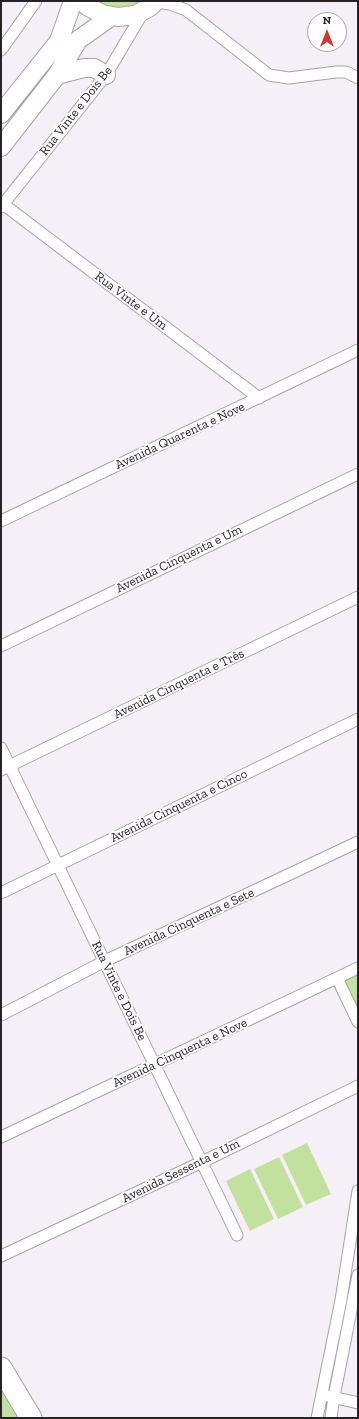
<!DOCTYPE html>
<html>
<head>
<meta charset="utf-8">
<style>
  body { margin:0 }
  #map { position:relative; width:359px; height:1419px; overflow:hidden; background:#f5f0f7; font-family:"Zilla Slab",serif }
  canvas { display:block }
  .frame { position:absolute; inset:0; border:2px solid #252326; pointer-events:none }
  .north { position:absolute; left:307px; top:12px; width:40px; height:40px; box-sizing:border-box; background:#fff; border:1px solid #a8a7a8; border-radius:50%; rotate:0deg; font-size:11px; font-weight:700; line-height:16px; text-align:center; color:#252326 }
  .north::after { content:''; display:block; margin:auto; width:14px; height:18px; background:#c73a2c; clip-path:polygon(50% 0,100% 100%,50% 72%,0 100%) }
</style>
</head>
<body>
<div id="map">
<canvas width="359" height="1419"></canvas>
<div class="frame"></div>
<div class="north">N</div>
</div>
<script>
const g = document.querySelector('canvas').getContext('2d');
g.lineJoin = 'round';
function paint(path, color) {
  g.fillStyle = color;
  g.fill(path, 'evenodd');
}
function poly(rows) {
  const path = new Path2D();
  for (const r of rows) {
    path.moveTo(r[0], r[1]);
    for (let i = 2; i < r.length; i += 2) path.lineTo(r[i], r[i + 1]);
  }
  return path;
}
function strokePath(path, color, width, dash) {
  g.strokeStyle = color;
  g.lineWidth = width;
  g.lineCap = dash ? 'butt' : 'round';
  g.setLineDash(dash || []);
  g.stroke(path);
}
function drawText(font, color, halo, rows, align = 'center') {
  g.font = font + ' "Zilla Slab",serif';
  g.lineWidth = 3.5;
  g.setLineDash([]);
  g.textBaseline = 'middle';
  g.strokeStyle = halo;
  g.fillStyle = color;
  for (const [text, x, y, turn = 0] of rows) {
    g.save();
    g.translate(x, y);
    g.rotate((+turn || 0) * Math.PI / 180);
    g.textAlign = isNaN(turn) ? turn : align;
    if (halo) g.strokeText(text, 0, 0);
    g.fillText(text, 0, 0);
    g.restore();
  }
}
paint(poly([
  [94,1,141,1,133,5,118,8,105,7],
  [358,971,358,1012,341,979],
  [307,1143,331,1194,306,1205,282,1155],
  [279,1157,303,1207,278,1219,254,1169],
  [250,1169,274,1219,250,1231,226,1181],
  [1,1382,24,1418,1,1418]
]), '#c2e09e');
const street = poly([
  [155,2,170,4,186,10,269,75,289,78,336,72,346,72,358,78],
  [1,50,36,1],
  [3,204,259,398],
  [1,207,106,75,144,11],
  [1,521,358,350],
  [1,646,358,474],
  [1,748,237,1235],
  [1,770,358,597],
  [1,893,358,719],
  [337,978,358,1022],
  [1,1015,105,961,358,842],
  [1,1137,358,968],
  [1,1256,202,1162,358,1086],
  [328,1396,358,1403],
  [317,1418,341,1300,358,1191],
  [331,1418,334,1397,358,1275]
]);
const primary = poly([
  [83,1,87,6,102,14,118,17,135,15,150,7,156,1],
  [57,75,84,68,94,68,106,75],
  [1,114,59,41,73,1],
  [1,147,57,75,78,40,112,16]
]);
const highway = poly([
  [1,1368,31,1418]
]);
strokePath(street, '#a8a3aa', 13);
strokePath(primary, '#a8a3aa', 20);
strokePath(highway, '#a8a3aa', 23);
strokePath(street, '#fff', 11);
strokePath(primary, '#fff', 18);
strokePath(highway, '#fff', 21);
drawText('13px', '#252326', '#fff', [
  ["Rua Vinte e Dois Be",76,111,-52],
  ["Rua Vinte e Um",131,301,37],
  ["Avenida Quarenta e Nove",180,436,-25],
  ["Avenida Cinquenta e Um",179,559,-26],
  ["Avenida Cinquenta e Três",179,684,-26],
  ["Avenida Cinquenta e Cinco",179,806,-26],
  ["Avenida Cinquenta e Sete",189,922,-25],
  ["Rua Vinte e Dois Be",119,991,64],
  ["Avenida Cinquenta e Nove",180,1053,-25],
  ["Avenida Sessenta e Um",181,1171,-26]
]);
</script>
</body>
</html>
